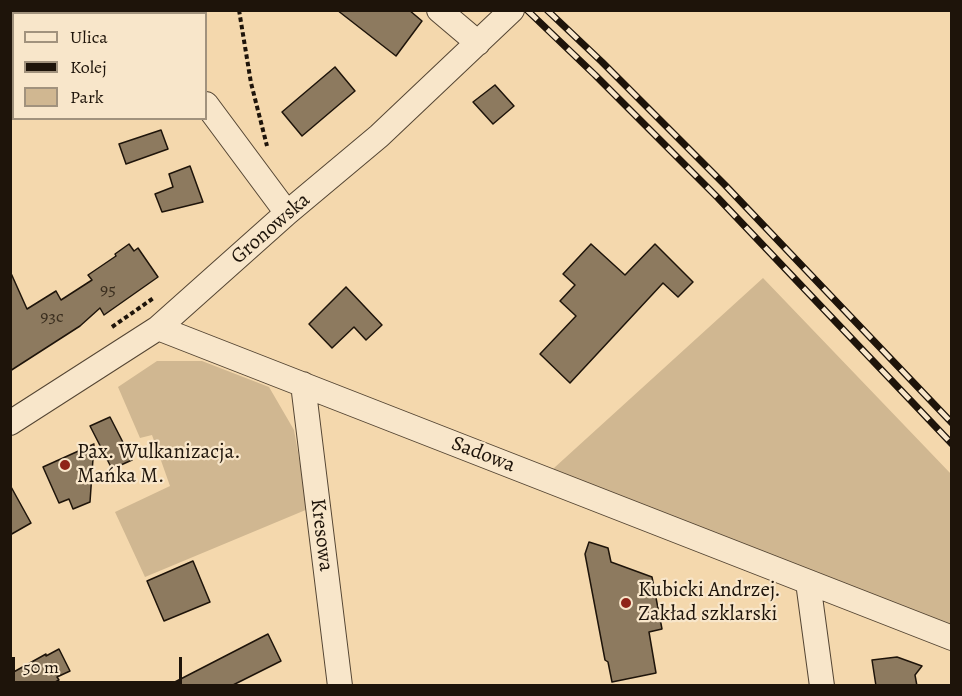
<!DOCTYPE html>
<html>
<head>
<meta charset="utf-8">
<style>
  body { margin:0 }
  #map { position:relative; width:962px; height:696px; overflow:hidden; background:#f4d8ad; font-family:Alegreya,serif }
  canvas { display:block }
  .frame { position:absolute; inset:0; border:12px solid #1e140a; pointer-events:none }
  .legend { position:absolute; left:12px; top:12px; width:195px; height:108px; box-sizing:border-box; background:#f8e6ca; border:2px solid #a1927d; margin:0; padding:8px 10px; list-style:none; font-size:18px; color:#1e140a }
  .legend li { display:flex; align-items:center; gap:12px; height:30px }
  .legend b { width:30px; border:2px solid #a1927d }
  .scale { position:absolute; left:12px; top:657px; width:170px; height:27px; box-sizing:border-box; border:3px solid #1e140a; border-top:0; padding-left:8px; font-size:18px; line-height:21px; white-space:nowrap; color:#1e140a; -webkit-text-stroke:4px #f8e6ca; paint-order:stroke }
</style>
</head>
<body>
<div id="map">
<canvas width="962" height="696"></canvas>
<div class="frame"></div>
<ul class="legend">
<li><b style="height:8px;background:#f8e6ca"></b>Ulica</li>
<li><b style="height:8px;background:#1e140a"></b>Kolej</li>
<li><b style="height:16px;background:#d0b791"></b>Park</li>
</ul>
<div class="scale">50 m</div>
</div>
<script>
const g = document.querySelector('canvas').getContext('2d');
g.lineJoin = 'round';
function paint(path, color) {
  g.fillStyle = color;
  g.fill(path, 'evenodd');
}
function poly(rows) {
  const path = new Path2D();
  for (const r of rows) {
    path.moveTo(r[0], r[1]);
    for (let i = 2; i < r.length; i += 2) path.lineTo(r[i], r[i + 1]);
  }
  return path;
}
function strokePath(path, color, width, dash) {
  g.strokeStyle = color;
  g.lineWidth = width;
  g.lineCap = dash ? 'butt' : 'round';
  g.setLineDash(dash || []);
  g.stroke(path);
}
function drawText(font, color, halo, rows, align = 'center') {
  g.font = font + ' Alegreya,serif';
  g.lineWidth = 4.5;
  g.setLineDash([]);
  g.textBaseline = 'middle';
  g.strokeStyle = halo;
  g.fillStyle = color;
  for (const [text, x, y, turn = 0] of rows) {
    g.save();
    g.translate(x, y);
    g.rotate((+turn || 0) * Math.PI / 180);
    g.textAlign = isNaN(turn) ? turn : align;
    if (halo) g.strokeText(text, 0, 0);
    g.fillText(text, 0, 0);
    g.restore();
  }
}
paint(poly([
  [763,278,951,474,951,638,543,478],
  [157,361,202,361,269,387,294,430,308,509,145,577,115,512,170,486,152,435,140,438,118,387]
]), '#d0b791');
const building = poly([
  [337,10,409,10,422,21,396,56,337,10],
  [335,67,355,91,302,136,282,112,335,67],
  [495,85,514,106,493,124,473,102,495,85],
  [161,130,168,149,126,164,119,144,161,130],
  [190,166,203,202,162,212,155,194,173,187,169,174,190,166],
  [129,244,134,251,138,248,158,277,104,315,100,308,80,326,10,371,10,271,27,309,56,291,61,300,92,280,88,275,116,256,115,254,129,244],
  [591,244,625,275,655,244,693,282,678,297,663,283,570,383,540,354,576,316,560,301,575,285,563,274,591,244],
  [346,287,382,325,366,340,354,327,332,348,309,324,346,287],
  [110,417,132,460,112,469,90,426,110,417],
  [94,444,90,502,73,509,69,499,59,503,43,467,94,444],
  [10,485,31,523,10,535,10,485],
  [589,542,608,548,611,562,652,577,662,629,649,632,656,673,612,682,608,662,605,660,585,554,589,542],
  [193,561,210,602,164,621,147,581,193,561],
  [268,634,281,661,231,686,167,686,268,634],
  [59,649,70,671,57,677,59,680,48,686,10,686,10,674,46,654,46,656,59,649],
  [897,657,922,666,915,675,917,686,876,686,872,660,897,657]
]);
paint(building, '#8d7a5f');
strokePath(building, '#1e140a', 1.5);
const minor = poly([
  [439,10,478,43],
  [60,14,81,12,99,14],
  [10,28,14,27],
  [206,104,287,213],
  [158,328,952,638],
  [303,384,340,686],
  [10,423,158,328,287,213,379,136,512,10],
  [808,582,822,686]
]);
strokePath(minor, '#544533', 26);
strokePath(poly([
  [239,10,251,83,267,146],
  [112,327,155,297]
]), '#1e140a', 4, [4.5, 3]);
strokePath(minor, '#f8e6ca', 24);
const rail = poly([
  [527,10,595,75,718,198,952,444],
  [547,10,602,62,725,185,952,423]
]);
strokePath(rail, '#1e140a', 7);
strokePath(rail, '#f8e6ca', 4.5, [14]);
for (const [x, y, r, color] of [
  [65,465,6,"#8f2418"],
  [626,603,6,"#8f2418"]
]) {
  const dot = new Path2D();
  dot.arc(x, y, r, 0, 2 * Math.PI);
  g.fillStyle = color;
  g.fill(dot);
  strokePath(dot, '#f8e6ca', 2);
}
drawText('18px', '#3a2e1f', null, [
  ["95",108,291],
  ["93c",52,318]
]);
drawText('21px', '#1e140a', '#f8e6ca', [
  ["Gronowska",271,229,-41],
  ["Sadowa",483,455,21],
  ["Kresowa",321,535,83]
]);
drawText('21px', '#1e140a', '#f8e6ca', [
  ["Pax. Wulkanizacja.",77,453],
  ["Mańka M.",77,477],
  ["Kubicki Andrzej.",638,591],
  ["Zakład szklarski",638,615]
], 'left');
</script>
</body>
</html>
